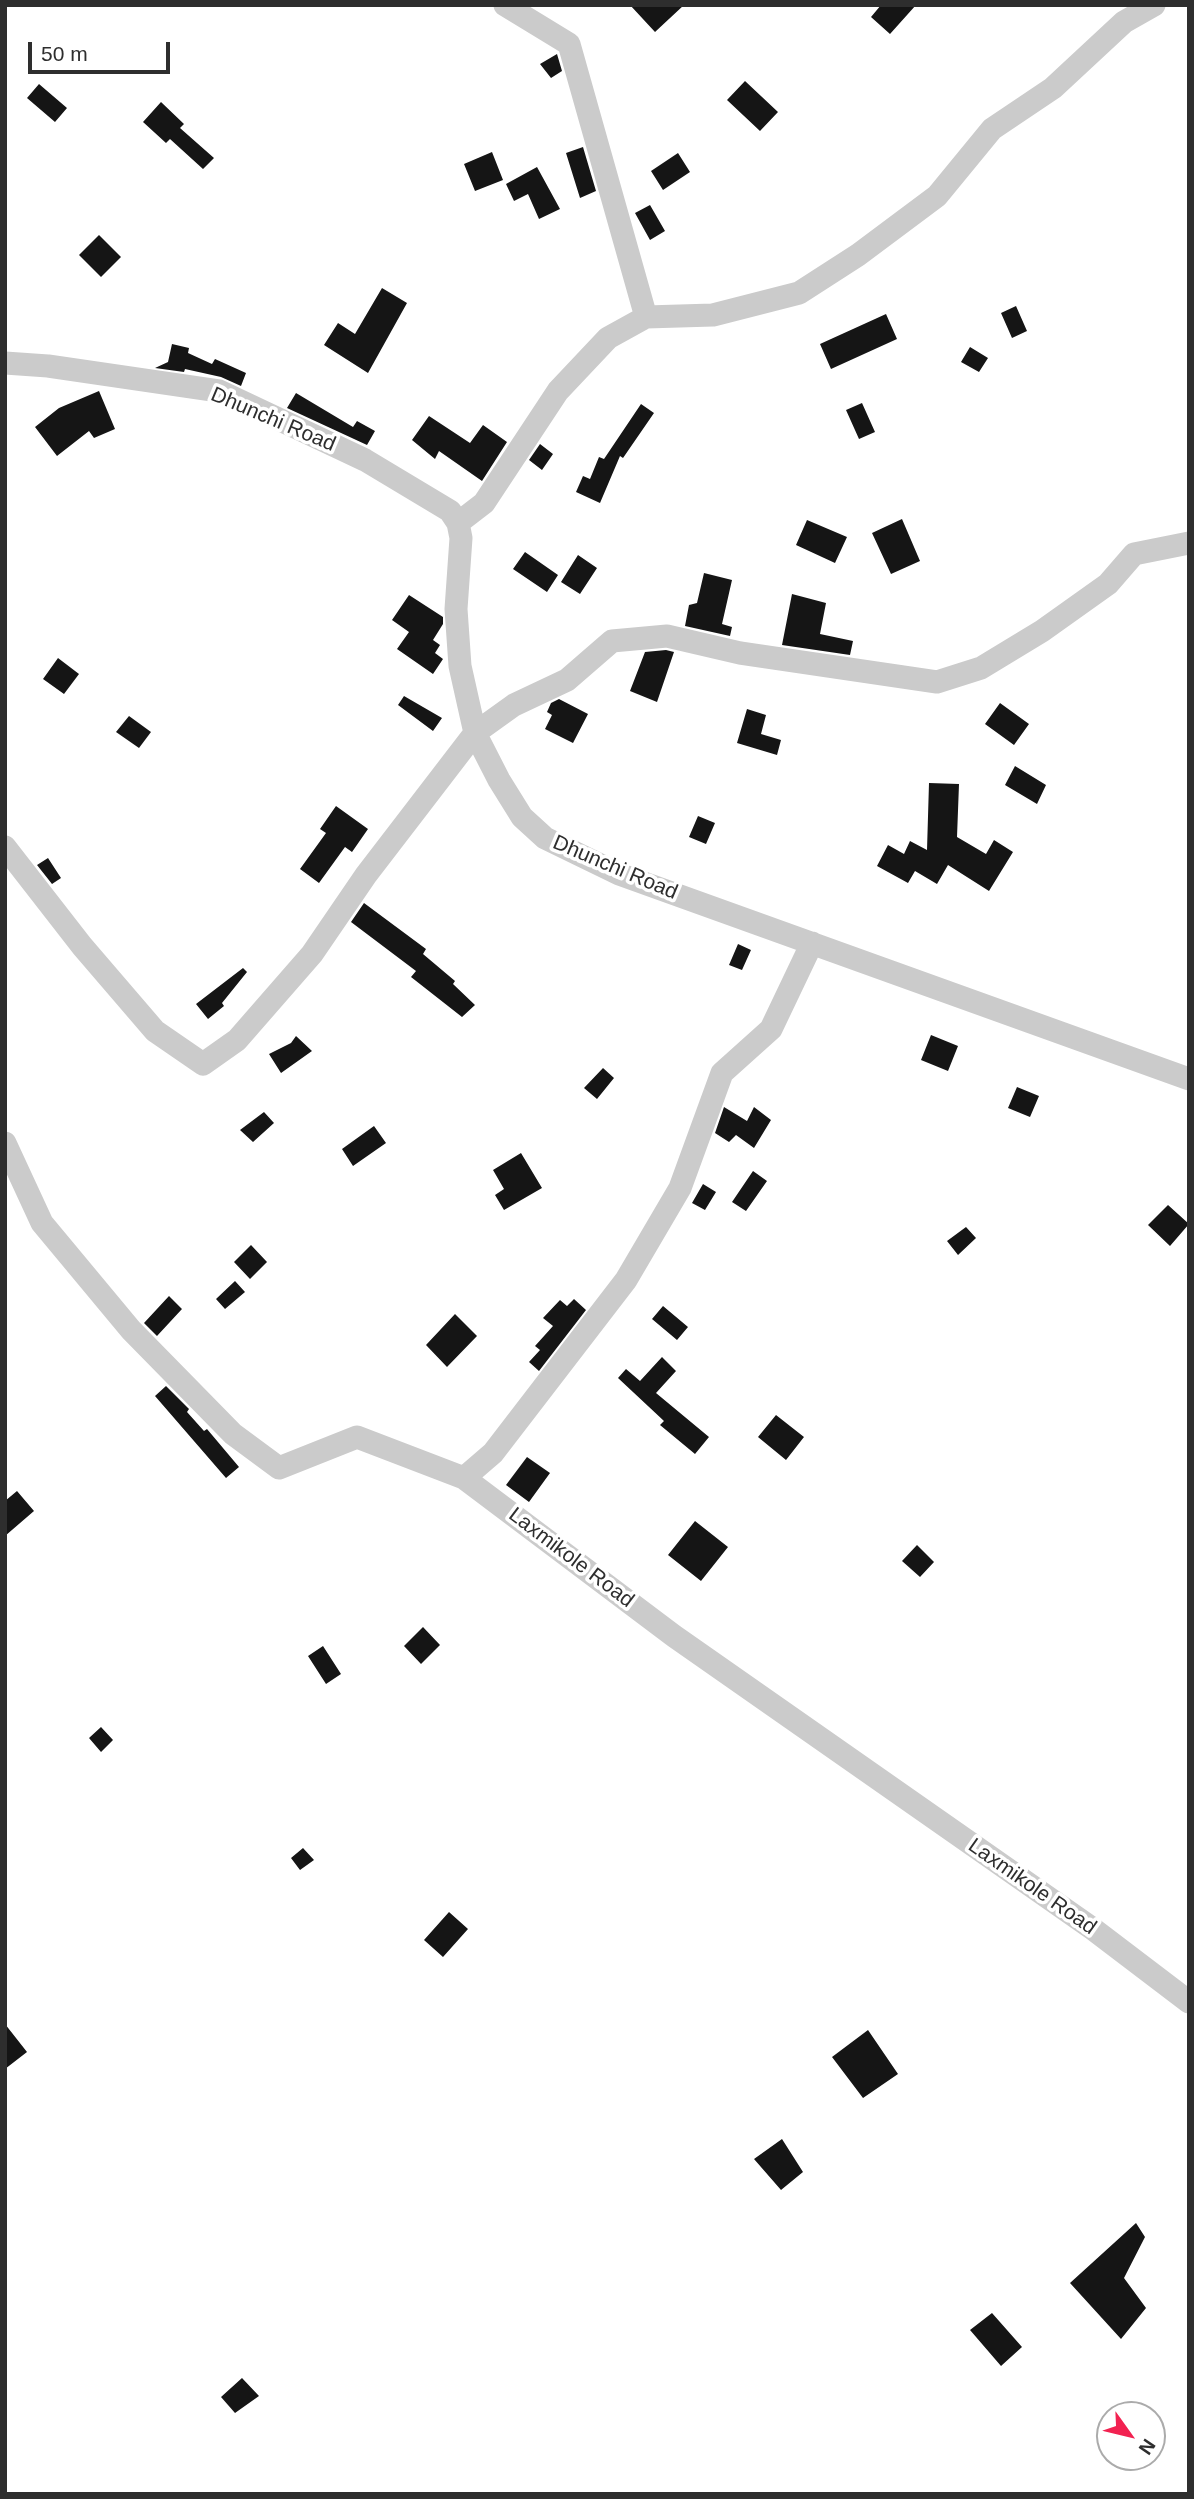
<!DOCTYPE html>
<html>
<head>
<meta charset="utf-8">
<style>
  body { margin:0 }
  #map { position:relative; width:1194px; height:2499px; overflow:hidden; background:#fff; font-family:Helvetica,sans-serif }
  canvas { display:block }
  .frame { position:absolute; inset:0; border:7px solid #2e2e2e; pointer-events:none }
  .north { position:absolute; left:1096px; top:2401px; width:70px; height:70px; box-sizing:border-box; background:#fff; border:2px solid #ababab; border-radius:50%; rotate:124deg; font-size:19px; font-weight:700; line-height:28px; text-align:center; color:#2e2e2e }
  .north::after { content:''; display:block; margin:auto; width:24px; height:32px; background:#f22251; clip-path:polygon(50% 0,100% 100%,50% 72%,0 100%) }
  .scale { position:absolute; left:28px; top:42px; width:142px; height:32px; box-sizing:border-box; border:4px solid #2e2e2e; border-top:0; padding-left:9px; font-size:21px; line-height:24px; white-space:nowrap; color:#2e2e2e; -webkit-text-stroke:5px #fff; paint-order:stroke }
</style>
</head>
<body>
<div id="map">
<canvas width="1194" height="2499"></canvas>
<div class="frame"></div>
<div class="north">N</div>
<div class="scale">50 m</div>
</div>
<script>
const g = document.querySelector('canvas').getContext('2d');
g.lineJoin = 'round';
function paint(path, color) {
  g.fillStyle = color;
  g.fill(path, 'evenodd');
}
function poly(rows) {
  const path = new Path2D();
  for (const r of rows) {
    path.moveTo(r[0], r[1]);
    for (let i = 2; i < r.length; i += 2) path.lineTo(r[i], r[i + 1]);
  }
  return path;
}
function strokePath(path, color, width, dash) {
  g.strokeStyle = color;
  g.lineWidth = width;
  g.lineCap = dash ? 'butt' : 'round';
  g.setLineDash(dash || []);
  g.stroke(path);
}
function drawText(font, color, halo, rows, align = 'center') {
  g.font = font + ' Helvetica,sans-serif';
  g.lineWidth = 7;
  g.setLineDash([]);
  g.textBaseline = 'middle';
  g.strokeStyle = halo;
  g.fillStyle = color;
  for (const [text, x, y, turn = 0] of rows) {
    g.save();
    g.translate(x, y);
    g.rotate((+turn || 0) * Math.PI / 180);
    g.textAlign = isNaN(turn) ? turn : align;
    if (halo) g.strokeText(text, 0, 0);
    g.fillText(text, 0, 0);
    g.restore();
  }
}
paint(poly([
  [630,5,684,5,655,32],
  [881,5,916,5,890,34,871,17],
  [557,54,562,71,551,78,540,64],
  [745,81,778,112,760,131,727,100],
  [39,84,67,108,55,122,27,98],
  [161,102,184,124,180,128,214,158,203,169,170,139,166,143,143,122],
  [583,147,596,191,580,198,566,153],
  [492,152,503,180,475,191,464,164],
  [678,153,690,172,663,190,651,171],
  [537,167,560,209,539,219,528,194,514,201,506,184],
  [650,205,665,231,650,240,635,213],
  [99,235,121,257,101,277,79,255],
  [382,288,407,303,368,373,324,345,338,323,355,334],
  [1016,306,1027,331,1012,338,1001,313],
  [886,314,897,339,831,369,820,344],
  [172,344,189,348,188,353,212,364,215,359,246,373,241,386,221,377,185,369,184,372,155,368,168,362],
  [970,347,988,358,979,372,961,362],
  [99,391,115,429,94,438,89,431,57,456,35,427,59,408],
  [296,393,353,427,357,421,375,431,367,445,287,408],
  [862,403,875,432,859,439,846,410],
  [641,404,654,413,623,458,620,456,600,503,576,492,583,476,590,479,599,457,604,459],
  [429,416,470,443,483,425,507,442,482,481,439,451,435,459,412,440],
  [540,444,553,454,542,470,529,460],
  [902,519,920,561,891,574,872,533],
  [807,520,847,537,835,563,796,545],
  [525,552,558,575,547,592,513,569],
  [578,555,597,568,580,594,561,582],
  [704,573,732,580,722,624,732,627,730,636,685,626,689,605,697,603],
  [792,594,826,603,820,634,853,641,850,655,782,645],
  [409,595,443,617,443,624,433,640,440,645,435,653,443,659,433,674,397,649,409,632,392,620],
  [666,650,674,652,657,702,630,691,645,652],
  [58,658,79,674,64,694,43,679],
  [404,696,442,718,433,731,398,705],
  [559,699,588,714,573,743,545,729,552,715,547,712,551,703],
  [1000,703,1029,724,1014,745,985,724],
  [747,709,766,715,761,734,781,740,777,755,737,743],
  [129,716,151,732,139,748,116,732],
  [1015,766,1046,785,1037,804,1005,785],
  [929,783,959,784,957,837,986,854,994,840,1013,852,989,891,948,865,937,884,915,871,908,883,877,866,888,845,904,854,910,841,927,850],
  [336,806,368,829,352,852,345,847,319,883,300,869,326,833,320,829],
  [698,816,715,823,706,844,689,837],
  [48,858,61,878,52,884,37,865],
  [364,903,426,949,423,954,455,981,453,984,475,1005,462,1017,411,977,416,971,351,922],
  [738,944,751,950,742,970,729,965],
  [243,968,247,972,222,1003,224,1006,208,1019,196,1004],
  [931,1035,958,1046,948,1071,921,1060],
  [296,1036,312,1051,281,1073,269,1054,291,1043],
  [603,1068,614,1078,597,1099,584,1088],
  [1017,1087,1039,1096,1030,1117,1008,1108],
  [724,1107,747,1121,754,1107,771,1120,754,1148,736,1135,729,1142,715,1133],
  [264,1112,274,1123,253,1142,240,1130],
  [374,1126,386,1143,353,1166,342,1149],
  [521,1153,542,1188,504,1210,495,1195,504,1189,493,1170],
  [753,1171,767,1181,746,1211,732,1202],
  [703,1184,716,1192,705,1210,692,1203],
  [1168,1205,1189,1224,1170,1246,1148,1225],
  [966,1227,976,1238,958,1255,947,1241],
  [251,1245,267,1262,250,1279,234,1262],
  [235,1281,245,1292,225,1309,216,1299],
  [169,1296,182,1309,157,1336,144,1323],
  [574,1299,586,1310,539,1371,529,1362,540,1350,535,1346,553,1326,543,1318,560,1300,567,1306],
  [663,1306,688,1327,677,1340,652,1319],
  [455,1314,477,1336,447,1367,426,1345],
  [662,1357,676,1371,656,1393,709,1437,695,1454,660,1425,664,1421,618,1378,626,1369,640,1381],
  [166,1386,189,1409,187,1412,204,1431,207,1429,239,1467,226,1478,155,1396],
  [776,1415,804,1437,786,1460,758,1437],
  [527,1457,550,1473,529,1502,506,1485],
  [17,1491,34,1511,5,1536,5,1501],
  [695,1521,728,1547,701,1581,668,1555],
  [917,1545,934,1562,920,1577,902,1561],
  [423,1627,440,1645,421,1664,404,1646],
  [323,1646,341,1674,326,1684,308,1656],
  [101,1727,113,1740,101,1752,89,1738],
  [303,1848,314,1860,300,1870,291,1858],
  [449,1912,468,1929,443,1957,424,1940],
  [5,2024,27,2052,5,2069],
  [868,2030,898,2074,863,2098,832,2057],
  [782,2139,803,2172,781,2190,754,2159],
  [1136,2223,1145,2237,1124,2278,1146,2308,1121,2339,1070,2283],
  [992,2313,1022,2347,1001,2366,970,2330],
  [242,2378,259,2396,235,2413,221,2397]
]), '#151515');
strokePath(poly([
  [505,5,569,44,646,317],
  [5,363,48,366,219,391,365,460,450,511,458,523,461,538,456,609,460,666,475,733,499,780,522,817,545,838,619,874,1189,1079],
  [458,523,484,503,558,391,608,338,646,317,713,315,799,293,858,255,937,196,992,129,1053,88,1124,22,1154,5],
  [5,847,82,946,155,1031,203,1064,237,1040,312,954,366,875,475,733,514,705,567,680,612,641,667,636,740,653,937,682,981,668,1042,631,1108,584,1134,554,1189,543],
  [5,1143,42,1223,131,1330,233,1434,279,1468,357,1437,464,1478,674,1636,1093,1929,1189,2002],
  [464,1478,493,1453,626,1280,680,1188,722,1073,771,1029,812,943]
]), '#cbcbcb', 23);
drawText('21px', '#2e2e2e', '#fff', [
  ["Dhunchi Road",273,420,23],
  ["Dhunchi Road",615,868,23],
  ["Laxmikole Road",571,1558,37],
  ["Laxmikole Road",1032,1887,35]
]);
</script>
</body>
</html>
